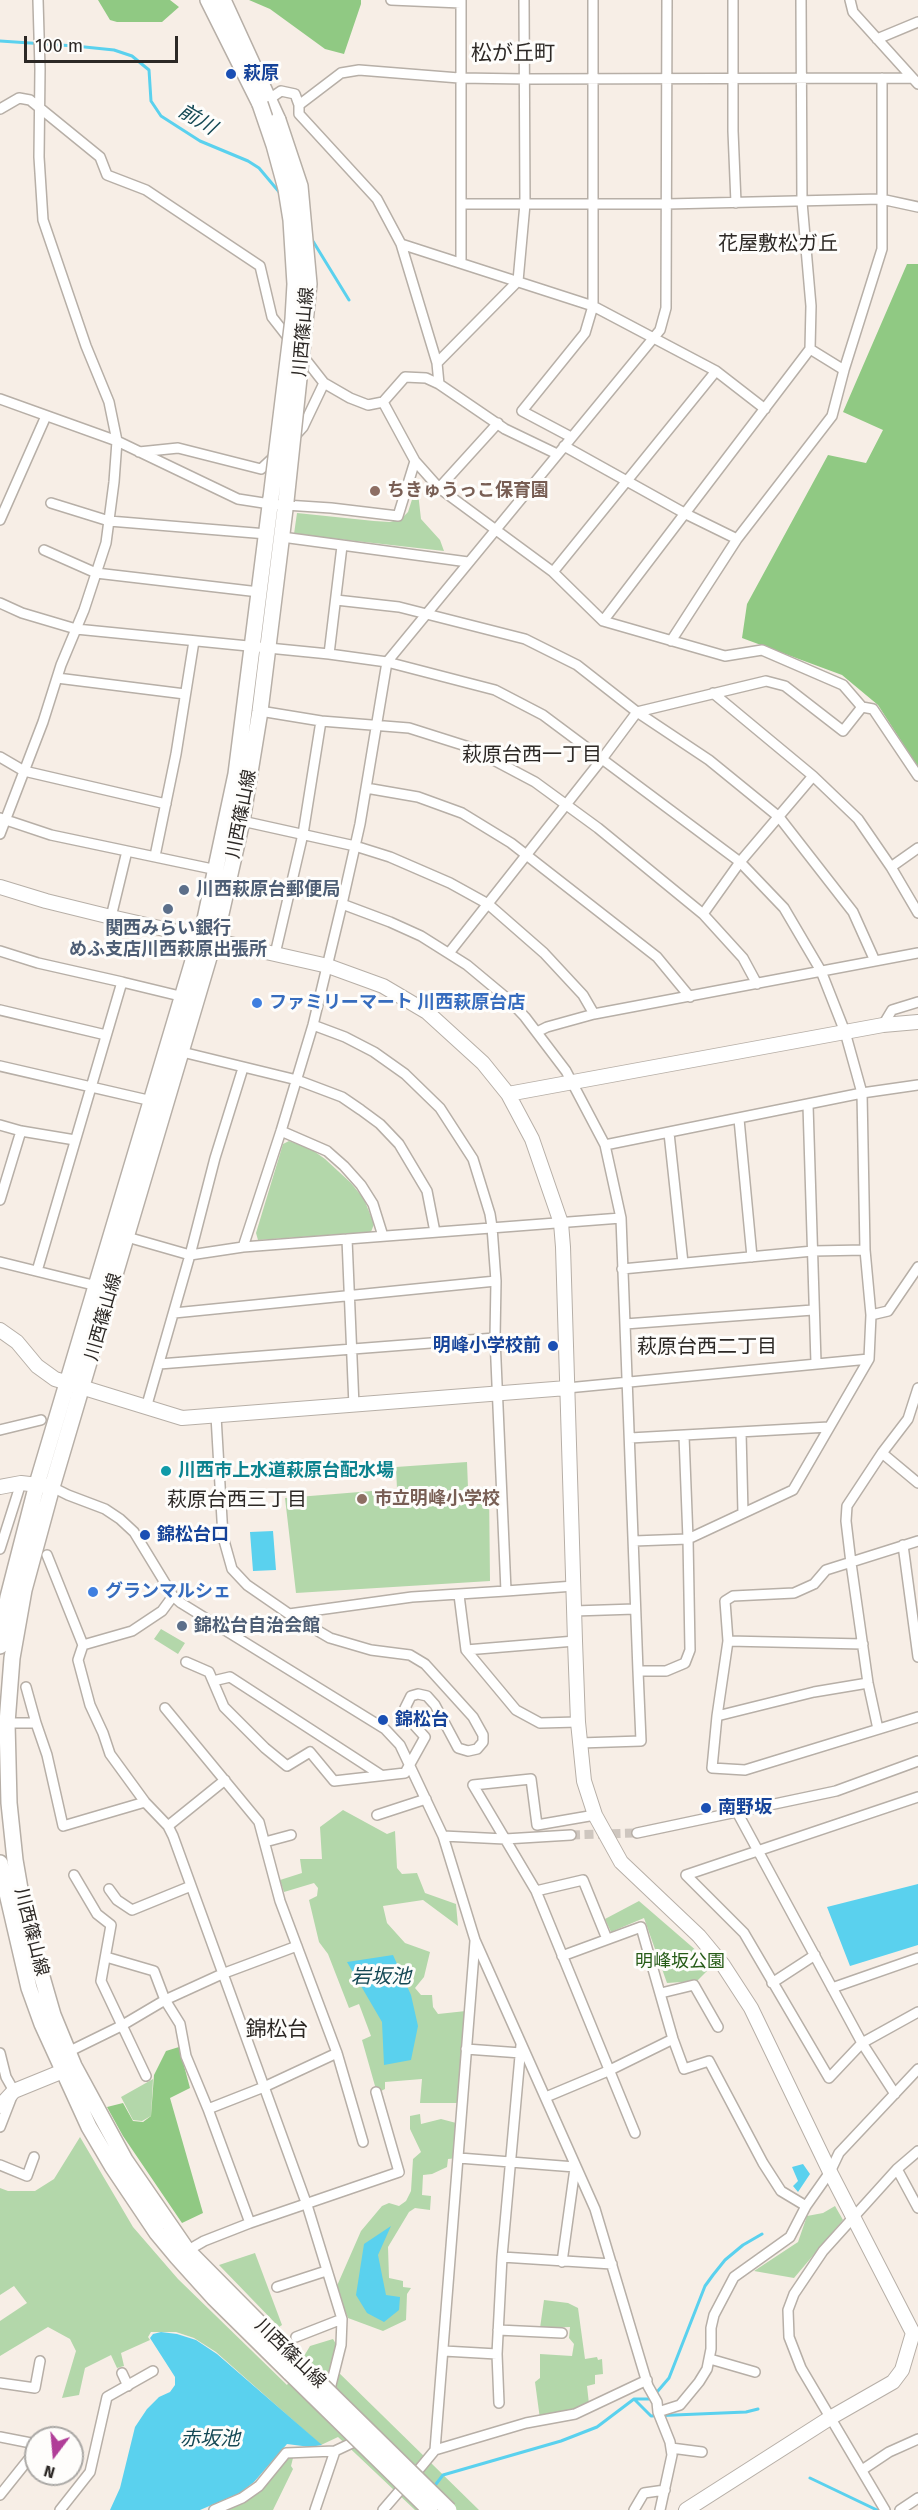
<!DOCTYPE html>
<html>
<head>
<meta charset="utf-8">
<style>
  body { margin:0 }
  #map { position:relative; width:918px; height:2510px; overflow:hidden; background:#f7eee6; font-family:"Fira Sans",sans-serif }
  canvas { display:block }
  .north { position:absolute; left:24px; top:2426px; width:60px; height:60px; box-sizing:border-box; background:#fefdfb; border:2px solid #aaa8a5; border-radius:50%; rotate:196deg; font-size:16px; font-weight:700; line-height:24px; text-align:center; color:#2c2825 }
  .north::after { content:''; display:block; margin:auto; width:21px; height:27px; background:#b03e98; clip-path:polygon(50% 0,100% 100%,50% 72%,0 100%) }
  .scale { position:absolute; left:24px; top:36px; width:154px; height:27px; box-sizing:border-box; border:3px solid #2c2825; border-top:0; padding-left:8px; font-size:18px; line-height:21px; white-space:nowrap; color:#2c2825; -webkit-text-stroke:4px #fefdfb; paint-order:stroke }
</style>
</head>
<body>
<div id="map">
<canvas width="918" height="2510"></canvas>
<div class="north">N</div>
<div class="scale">100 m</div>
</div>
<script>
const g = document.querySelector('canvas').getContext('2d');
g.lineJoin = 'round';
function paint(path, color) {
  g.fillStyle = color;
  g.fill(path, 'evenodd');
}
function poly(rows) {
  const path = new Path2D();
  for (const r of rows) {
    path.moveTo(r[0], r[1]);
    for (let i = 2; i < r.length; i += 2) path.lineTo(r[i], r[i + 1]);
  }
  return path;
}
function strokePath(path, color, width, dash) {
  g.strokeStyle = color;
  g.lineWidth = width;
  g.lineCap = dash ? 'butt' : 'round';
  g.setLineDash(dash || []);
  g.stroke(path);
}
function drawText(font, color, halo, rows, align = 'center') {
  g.font = font + ' "Fira Sans","Noto Sans JP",sans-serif';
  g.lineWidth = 6;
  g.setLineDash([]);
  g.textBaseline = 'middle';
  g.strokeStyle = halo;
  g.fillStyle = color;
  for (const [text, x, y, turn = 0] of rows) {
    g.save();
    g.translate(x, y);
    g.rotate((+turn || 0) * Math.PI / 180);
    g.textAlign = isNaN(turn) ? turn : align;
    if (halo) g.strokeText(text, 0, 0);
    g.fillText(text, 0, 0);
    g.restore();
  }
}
paint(poly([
  [417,484,421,519,440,540,444,551,294,534,297,513,374,521,390,522,401,519,408,512],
  [289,1141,311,1149,325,1159,351,1183,364,1199,374,1224,371,1232,258,1240,256,1233,283,1144],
  [467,1462,468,1488,489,1487,490,1581,296,1593,285,1498,397,1489,396,1467],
  [161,1629,185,1643,178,1654,154,1639],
  [343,1810,387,1834,395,1831,397,1868,402,1874,417,1873,425,1893,456,1904,458,1926,423,1900,383,1906,387,1923,405,1943,430,1952,424,1977,415,1988,421,1995,432,1995,433,2007,438,2014,466,2011,458,2103,420,2103,422,2079,385,2082,385,2089,377,2093,362,2040,371,2036,359,2004,349,2008,328,1954,319,1942,309,1900,317,1896,318,1888,314,1883,284,1892,280,1880,302,1873,300,1859,322,1859,320,1827],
  [639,1901,713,1965,697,1981,667,1983,644,1918,611,1932,605,1919],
  [153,2079,151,2116,142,2121,133,2120,121,2097],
  [420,2114,421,2124,441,2119,460,2124,458,2158,448,2159,447,2167,432,2174,423,2175,422,2195,431,2196,430,2210,415,2208,409,2212,388,2247,389,2278,403,2281,403,2287,411,2288,407,2294,406,2320,383,2331,348,2318,336,2288,361,2231,382,2206,389,2203,399,2206,406,2201,411,2191,413,2159,421,2152,410,2129,410,2116],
  [80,2137,133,2227,178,2279,287,2385,310,2346,333,2339,336,2344,332,2366,479,2510,415,2510,338,2437,321,2445,216,2352,194,2338,176,2332,151,2332,148,2337,150,2340,121,2353,124,2366,117,2368,111,2355,85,2368,79,2395,62,2398,76,2351,70,2339,48,2327,0,2356,0,2321,27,2303,14,2286,0,2295,0,2188,8,2191,35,2191,54,2179],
  [835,2206,843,2220,794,2278,754,2271,798,2242,807,2216,823,2213],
  [255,2253,282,2325,279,2327,219,2265],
  [544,2300,568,2303,578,2308,585,2359,597,2357,598,2360,602,2359,603,2374,595,2375,595,2384,587,2386,589,2404,570,2413,540,2419,535,2382,540,2378,540,2354,572,2356,574,2344,569,2338,570,2327,540,2328],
  [294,2454,291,2466,293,2469,273,2510,216,2510,242,2499,287,2455]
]), '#b3d7aa');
paint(poly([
  [98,0,170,0,179,7,162,22,117,22,110,20],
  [249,0,361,0,361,4,344,54,325,49,270,9],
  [907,264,918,264,918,767,878,705,842,675,742,638,747,604,828,455,866,463,883,430,843,412],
  [179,2047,190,2088,170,2098,203,2213,182,2223,123,2136,107,2107,123,2103,133,2121,143,2122,151,2116,154,2075,166,2051]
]), '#90c983');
paint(poly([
  [273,1531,276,1570,253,1571,250,1532],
  [918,1884,918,1945,850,1966,827,1907],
  [393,1955,411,1995,418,2026,411,2060,384,2065,382,2022,347,1962],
  [803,2164,810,2174,798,2192,793,2186,798,2181,792,2167],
  [391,2226,378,2255,386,2295,400,2297,399,2310,384,2322,367,2313,356,2295,364,2244],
  [161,2332,177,2334,196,2340,217,2354,322,2445,310,2447,287,2444,254,2482,240,2493,200,2510,110,2510,120,2488,135,2427,147,2409,159,2397,170,2392,175,2385,175,2377,150,2338,153,2334]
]), '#5ad1ee');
strokePath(poly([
  [0,41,75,46,114,50,132,56,149,70,151,101,161,116,200,141,248,161,259,168,280,193],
  [311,238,349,300],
  [634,2399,651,2416,746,2412,758,2409],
  [810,2478,877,2510],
  [433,2488,443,2475,561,2441,597,2427,634,2399,651,2399,669,2378,705,2286,713,2275,725,2260,743,2245,762,2234]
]), '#5ad1ee', 3);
strokePath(poly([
  [571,1835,637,1833]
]), '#cec6bf', 9, [9, 4.5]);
const street = poly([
  [391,0,461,3],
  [461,0,461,263],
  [733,0,733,131,736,203],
  [850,0,853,12,918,84],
  [877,39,918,22],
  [265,102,281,91,295,94,299,105,299,114,377,199,401,244,593,306,716,371,765,409],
  [299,105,341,73,359,70,459,78,525,79,912,78],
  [0,109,19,98,30,100,100,157,107,175,146,190,260,266,272,317,290,340],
  [463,204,667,204,881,199,918,207],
  [401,244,437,363,439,384],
  [437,363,518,281,525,204,524,0],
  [844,370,882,249,882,78],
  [324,383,350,398,368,405,383,402],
  [0,399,117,441,238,499,270,504,331,508,398,516,415,461,383,402,405,377,426,378,439,384,505,429,557,454],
  [498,423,439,488,553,572,603,621,725,656,762,650,843,685,862,707],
  [294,437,303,427,324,383,302,355],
  [571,437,522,411,585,333,593,306,593,0],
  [564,446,686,514,737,539],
  [139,452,178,448,261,469,276,455],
  [415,461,439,488],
  [51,503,109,521,267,534],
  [0,520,46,416],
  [282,537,468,562],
  [44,550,96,573,259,592],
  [553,572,716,371],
  [336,600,399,607,525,639,577,665,637,712,766,681,785,686,843,731,862,707,873,709,918,776],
  [0,603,22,613,76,629,329,654,387,662,495,690,543,715,740,862,784,908,821,971,845,1032,862,1093,865,1250,871,1315,869,1359,793,1490,688,1539,690,1650,685,1663,666,1671,638,1671,641,1741,580,1743],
  [603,621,810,349,811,306,802,202,801,0],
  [671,641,737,539,832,416,844,370,810,349],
  [329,654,342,546],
  [57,678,185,694],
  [713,693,813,776,858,819,891,867,918,913],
  [260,711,321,721,303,834,275,954],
  [321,721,409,728,469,747,535,782,598,828,703,914,743,958,757,984],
  [0,757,24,771,166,804],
  [366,788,418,797,462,813,511,843,657,957,690,997],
  [0,818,51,835,217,870],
  [242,821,355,846,390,857,450,883,488,904,544,953,583,995,594,1014],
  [0,834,43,722,61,665,84,610,106,543,114,482,117,441,109,402,86,346,43,220,39,157,40,69,38,0],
  [155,856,176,754,194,641],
  [891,867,918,848],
  [342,904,390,922,421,936,467,965,509,1000,525,1017,566,1071,605,1145,621,1218,638,1671],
  [703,914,740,862,813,776],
  [111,917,127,851],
  [0,951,38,963,122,982],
  [449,953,602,759,637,712,709,760,779,817,853,912,875,961],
  [0,1010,106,1035],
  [883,1025,892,1010,918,1002],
  [537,1032,547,1027,594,1014,918,953],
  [182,1052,297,1080,342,1097,361,1110,380,1124,399,1144,427,1191,435,1232],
  [0,1066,152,1101],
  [808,1105,816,1363],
  [739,1119,752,1257],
  [0,1125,21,1131,75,1140],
  [281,1131,327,1151,344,1166,361,1185,373,1204,383,1236],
  [669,1133,683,1263],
  [605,1145,862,1093,918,1085],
  [0,1200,21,1131],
  [127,1237,190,1255,215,1158,243,1068],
  [347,1239,354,1406],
  [243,1247,621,1218],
  [0,1262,97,1286],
  [622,1269,813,1251,865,1250],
  [37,1271,122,982,184,997],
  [174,1313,496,1281],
  [871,1315,888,1311,918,1267],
  [625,1324,813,1310],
  [159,1364,495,1338],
  [567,1388,869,1359],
  [146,1408,190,1255,243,1247,281,1131,313,1025,342,904,360,824,387,662,660,330,666,308,667,0],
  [216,1416,223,1537,232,1569,247,1585,289,1614,412,1597,506,1591,495,1338,496,1281,492,1227,490,1214,473,1159,440,1108,405,1074,374,1052,345,1037,313,1025],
  [0,1430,41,1420],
  [741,1432,743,1513],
  [630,1438,829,1427],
  [882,1453,918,1483],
  [52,1487,68,1495,105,1509,120,1519,134,1532,173,1596,181,1603,385,1729,400,1745,443,1836,475,1940,595,2209,648,2386,657,2402,658,2412,670,2442,672,2455,660,2510],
  [634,1541,688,1539,684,1436],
  [918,1541,826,1570,814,1584,794,1593,733,1596,725,1601,728,1641,717,1716,712,1768,745,1770,918,1717],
  [903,1545,918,1657],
  [0,1549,21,1483],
  [47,1555,83,1645,132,1631,162,1611,173,1596],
  [506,1591,574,1586],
  [459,1595,466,1650,516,1710,540,1723,578,1722],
  [574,1611,635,1609],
  [728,1641,863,1644],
  [83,1645,78,1660,90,1705,103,1733,110,1754,145,1802,168,1826,173,1836,307,2205,342,2319,341,2345,330,2389,334,2393],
  [466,1650,575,1641],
  [186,1662,209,1672,224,1707,265,1748,287,1766,310,1752,334,1781,405,1773,425,1737,406,1716,405,1708,411,1696,418,1694,427,1696,435,1705,458,1748,468,1751,477,1749,483,1742,483,1735,473,1717,425,1664,410,1655,371,1650,330,1638,289,1614],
  [213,1681,230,1677,381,1775],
  [26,1687,36,1723],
  [165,1708,259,1822,280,1901,337,2053,363,2142],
  [717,1716,814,1692,868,1683],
  [2,1723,36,1723,47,1755,63,1826,145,1802],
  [878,1729,868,1683,851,1563,846,1521,847,1506,882,1453,908,1419,918,1388],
  [737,1812,862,2043,918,2012],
  [377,1815,426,1799],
  [595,1815,537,1825,531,1779,473,1785,536,1891,635,2133],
  [168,1826,225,1780],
  [637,1833,836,1791,918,1761],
  [443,1836,505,1839,571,1835],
  [265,1842,291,1835],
  [74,1875,97,1914,111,1925,101,1981,146,2076],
  [109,1889,117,1900,132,1910,191,1886],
  [536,1891,583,1880,607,1939],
  [562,1956,641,1927,673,2039,684,2069,709,2061,763,2163,781,2191,806,2206],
  [772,1983,815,1955],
  [832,1988,918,1958],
  [661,1993,694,1985,718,2027],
  [466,2049,521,2053],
  [68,2052,121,2026,165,2000,154,1971,106,1957],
  [0,2053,6,2077,14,2091,0,2127],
  [895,2094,862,2043,829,2078,744,1933,686,1875,918,1797],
  [546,2097,608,2071,673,2039],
  [208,2109,186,2056,180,2024,165,2000,222,1974,297,1946],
  [459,2158,575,2167],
  [0,2165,27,2176,34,2157],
  [897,2169,918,2208],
  [250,2223,208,2109,264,2087,337,2053],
  [185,2252,204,2241,250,2223,399,2172,376,2092],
  [502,2257,612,2264],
  [562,2262,575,2168],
  [277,2287,326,2271],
  [498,2330,562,2333],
  [296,2337,342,2319],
  [444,2351,497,2354],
  [710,2359,755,2372],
  [122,2373,128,2386],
  [0,2383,35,2388,40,2361],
  [499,2403,497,2354,502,2257,521,2045],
  [658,2412,680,2405,699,2382,707,2369,711,2349,711,2328,714,2315,734,2277,790,2237,806,2206,830,2172,839,2153,918,2069],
  [0,2437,36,2444],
  [671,2448,702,2452],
  [435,2450,526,2423,575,2414,647,2380],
  [862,2470,889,2452,918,2439],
  [416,2473,435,2450,475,1941],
  [0,2495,36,2450],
  [60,2510,90,2472,107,2397,153,2371],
  [214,2510,242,2498,259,2486,286,2453,335,2451,352,2443,358,2435],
  [315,2510,335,2451],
  [383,2510,408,2481],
  [634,2510,644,2493,665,2490],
  [885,2510,801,2368,789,2337,788,2310,794,2294,823,2251,897,2169,918,2151],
  [900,2510,918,2498]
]);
const secondary = poly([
  [0,887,46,901,111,917,328,966,383,986,427,1012,483,1063,508,1094,532,1139,561,1223,563,1247,575,1641,578,1722,584,1781,595,1815,621,1862,699,1936,723,1965,751,2008,830,2172,913,2333,902,2370,893,2382,830,2418,686,2510],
  [508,1094,883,1025,918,1022],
  [0,1330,17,1342,37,1366,55,1379,182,1418,567,1388],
  [0,1487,21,1483,47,1486],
  [0,2106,14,2091,73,2067]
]);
const primary = poly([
  [208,0,260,104],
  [223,0,278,120],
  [286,501,260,711,242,821,218,927,52,1487,24,1590,12,1658,7,1723,9,1803,15,1860,25,1918,53,2015,74,2066,125,2160,187,2250,297,2361],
  [0,1646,8,1597,37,1484,204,924,236,774,271,498],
  [0,1863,29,1988,42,2024,89,2127,112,2166,157,2233,177,2257,214,2298,290,2373]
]);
strokePath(street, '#b7afa7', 12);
strokePath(secondary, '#b7afa7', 16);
strokePath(primary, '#b7afa7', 18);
strokePath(street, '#fff', 9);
strokePath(secondary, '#fff', 14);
strokePath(primary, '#fff', 15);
const primaryBridge = poly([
  [260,104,274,145,286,189,291,220,295,284,293,319,271,498],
  [278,120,300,186,309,284,286,501],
  [297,2361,449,2510],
  [290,2373,430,2510]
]);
strokePath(primaryBridge, '#b7afa7', 18, []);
strokePath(primaryBridge, '#fff', 15);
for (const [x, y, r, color] of [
  [231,74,6,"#1a4fb4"],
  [375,491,6,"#8d6e63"],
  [184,890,6,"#5c6f8a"],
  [168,909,6,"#5c6f8a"],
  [257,1003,6,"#3f7fe0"],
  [553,1346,6,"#1a4fb4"],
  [166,1471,6,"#0f9aa8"],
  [362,1499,6,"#8d6e63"],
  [145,1535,6,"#1a4fb4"],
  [93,1592,6,"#3f7fe0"],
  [182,1626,6,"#5c6f8a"],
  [383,1720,6,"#1a4fb4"],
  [706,1808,6,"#1a4fb4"]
]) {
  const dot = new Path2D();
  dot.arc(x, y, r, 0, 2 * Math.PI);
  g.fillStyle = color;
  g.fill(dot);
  strokePath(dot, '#fefdfb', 2);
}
drawText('bold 18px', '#164399', '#fefdfb', [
  ["萩原",243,74],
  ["明峰小学校前",541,1346,"right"],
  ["錦松台口",157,1535],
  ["錦松台",395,1720],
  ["南野坂",718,1808]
], 'left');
drawText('18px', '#2c2825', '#fefdfb', [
  ["川西篠山線",304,332,-85],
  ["川西篠山線",242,814,-79],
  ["川西篠山線",104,1317,-74],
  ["川西篠山線",31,1932,76],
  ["川西篠山線",290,2354,44]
]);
drawText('bold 18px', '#785e54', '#fefdfb', [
  ["ちきゅうっこ保育園",387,491],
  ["市立明峰小学校",374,1499]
], 'left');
drawText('bold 18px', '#4e5e75', '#fefdfb', [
  ["川西萩原台郵便局",196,890],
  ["関西みらい銀行",168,929,"center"],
  ["めふ支店川西萩原出張所",168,950,"center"],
  ["錦松台自治会館",194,1626]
], 'left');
drawText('bold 18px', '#366cbe', '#fefdfb', [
  ["ファミリーマート 川西萩原台店",269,1003],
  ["グランマルシェ",105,1592]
], 'left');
drawText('bold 18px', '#0d838f', '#fefdfb', [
  ["川西市上水道萩原台配水場",178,1471]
], 'left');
drawText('18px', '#265b17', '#fefdfb', [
  ["明峰坂公園",680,1962]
]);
drawText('italic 20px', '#154955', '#fefdfb', [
  ["前川",197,120,31],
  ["岩坂池",381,1977],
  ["赤坂池",210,2439]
]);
drawText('20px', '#2c2825', '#fefdfb', [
  ["花屋敷松ガ丘",778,244],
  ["萩原台西一丁目",532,755],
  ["萩原台西二丁目",707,1347],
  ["萩原台西三丁目",237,1500]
]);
drawText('21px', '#2c2825', '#fefdfb', [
  ["松が丘町",513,54],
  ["錦松台",277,2030]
]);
</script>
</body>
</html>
